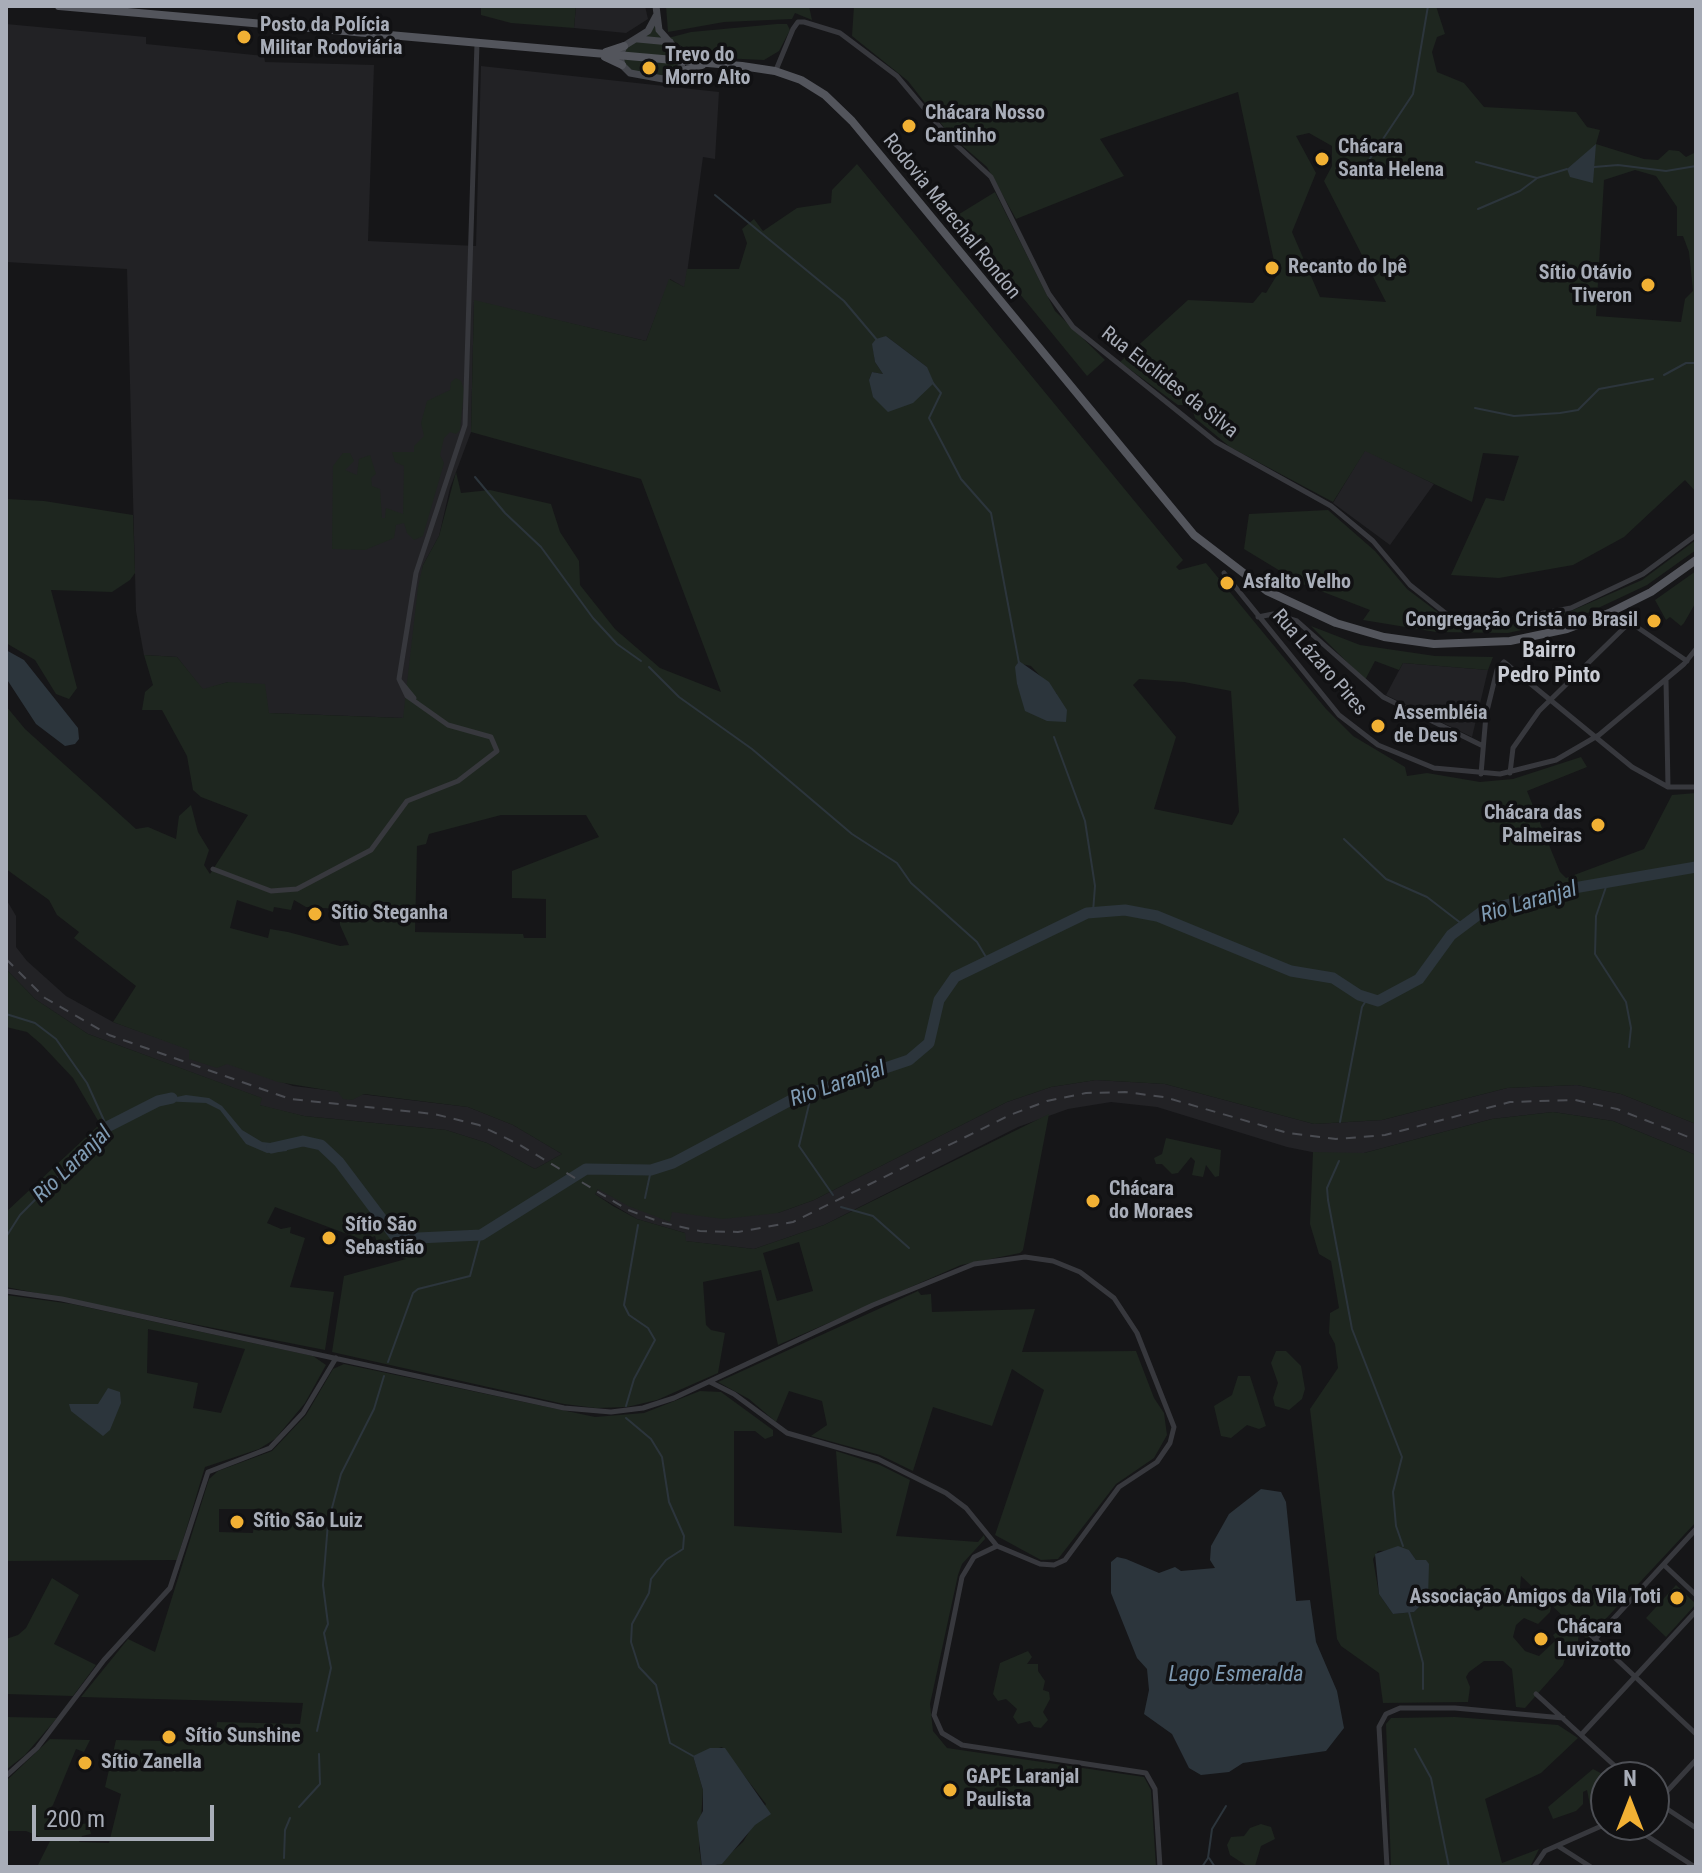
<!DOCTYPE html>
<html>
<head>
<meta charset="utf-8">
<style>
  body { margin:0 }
  #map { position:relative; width:1702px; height:1873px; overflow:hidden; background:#161618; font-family:"Roboto Condensed",sans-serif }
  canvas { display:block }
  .frame { position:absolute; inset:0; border:8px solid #a8adb8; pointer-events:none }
  .north { position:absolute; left:1590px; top:1761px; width:80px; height:80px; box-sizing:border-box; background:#111113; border:2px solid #4d4f55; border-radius:50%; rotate:0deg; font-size:22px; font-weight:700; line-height:32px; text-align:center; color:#a8adb8 }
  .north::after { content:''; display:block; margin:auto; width:28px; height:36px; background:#f2b134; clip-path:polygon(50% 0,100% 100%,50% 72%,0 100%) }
  .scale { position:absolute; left:32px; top:1805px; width:182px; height:36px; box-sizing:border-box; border:4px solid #a8adb8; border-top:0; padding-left:10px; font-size:24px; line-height:28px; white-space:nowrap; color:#a8adb8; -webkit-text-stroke:6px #111113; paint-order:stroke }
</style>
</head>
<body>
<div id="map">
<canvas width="1702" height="1873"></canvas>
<div class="frame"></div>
<div class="north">N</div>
<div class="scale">200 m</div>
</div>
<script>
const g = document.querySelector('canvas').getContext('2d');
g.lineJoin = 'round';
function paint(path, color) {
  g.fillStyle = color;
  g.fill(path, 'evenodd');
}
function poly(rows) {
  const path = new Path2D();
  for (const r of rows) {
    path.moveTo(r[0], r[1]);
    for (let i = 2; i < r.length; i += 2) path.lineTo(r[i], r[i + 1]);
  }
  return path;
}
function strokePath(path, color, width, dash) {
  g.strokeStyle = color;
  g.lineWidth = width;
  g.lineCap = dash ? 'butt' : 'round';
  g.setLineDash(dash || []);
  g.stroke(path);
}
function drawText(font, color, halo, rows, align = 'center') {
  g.font = font + ' "Roboto Condensed",sans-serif';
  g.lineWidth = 7;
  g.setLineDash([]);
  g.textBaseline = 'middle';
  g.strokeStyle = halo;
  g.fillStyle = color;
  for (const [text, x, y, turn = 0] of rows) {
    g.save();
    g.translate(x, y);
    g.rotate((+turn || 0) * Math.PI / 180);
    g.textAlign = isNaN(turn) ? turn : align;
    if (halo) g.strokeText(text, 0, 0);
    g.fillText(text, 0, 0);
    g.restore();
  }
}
paint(poly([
  [576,6,645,6,648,19,626,33,574,28],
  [6,24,146,37,146,44,264,56,265,62,374,65,368,241,476,246,481,66,719,92,715,159,703,157,685,288,670,279,646,341,474,301,471,432,450,488,439,536,423,565,404,718,269,713,228,682,203,690,177,657,144,655,136,611,127,269,6,262],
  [1365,450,1434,484,1390,545,1333,503],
  [1403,663,1488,670,1472,737,1386,695],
  [6,899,16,916,16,947,27,961,66,996,113,1022,293,1086,468,1107,513,1125,562,1154,535,1169,487,1143,446,1130,304,1116,270,1108,259,1105,261,1098,88,1034,35,999,6,969],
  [1096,1080,1165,1084,1314,1124,1382,1120,1507,1088,1577,1085,1621,1094,1696,1124,1696,1155,1613,1121,1553,1112,1492,1119,1364,1153,1322,1154,1287,1147,1157,1107,1111,1102,1068,1109,1018,1127,824,1225,754,1249,685,1241,685,1233,637,1219,595,1194,598,1189,778,1213,814,1200,1007,1102,1051,1087]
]), '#222225');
paint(poly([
  [481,6,576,6,574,28,511,23,481,15],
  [666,6,809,6,812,20,795,13,792,19,724,22,668,32],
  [854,6,1436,6,1445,34,1437,37,1432,52,1437,72,1464,83,1484,107,1576,112,1587,127,1600,130,1596,144,1644,159,1658,160,1669,150,1679,151,1686,157,1696,152,1696,492,1685,480,1624,537,1573,565,1499,578,1451,575,1486,498,1504,501,1519,456,1483,453,1472,502,1365,451,1333,502,1230,447,1195,418,1191,405,1178,405,1120,362,1188,300,1253,303,1262,292,1266,293,1277,275,1238,92,1100,139,1124,176,1016,219,987,167,950,135,908,81,852,36],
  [1309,133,1332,146,1332,166,1324,181,1386,302,1320,297,1292,232,1316,173,1296,136],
  [1635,170,1656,176,1677,207,1677,236,1683,236,1689,252,1693,291,1685,299,1681,322,1596,316,1604,180],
  [655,23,679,52,678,70,663,77,628,70,623,57,627,47],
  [777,24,787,24,790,30,779,51,764,60,699,57,668,38,691,32],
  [857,164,1183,560,1176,567,1179,570,1206,563,1326,709,1353,736,1405,767,1407,776,1427,773,1480,782,1513,779,1581,757,1587,767,1527,791,1560,872,1566,878,1644,849,1672,795,1696,793,1696,1124,1621,1094,1577,1085,1507,1088,1382,1120,1314,1124,1165,1084,1096,1080,1051,1087,1007,1102,814,1200,778,1213,723,1219,672,1212,670,1222,628,1206,598,1189,595,1194,613,1206,637,1219,685,1233,686,1241,754,1249,824,1225,1049,1114,1023,1250,1020,1253,961,1265,778,1345,761,1270,703,1282,706,1325,711,1330,725,1333,718,1373,657,1400,627,1407,596,1408,564,1404,332,1352,344,1276,406,1259,379,1250,375,1236,363,1240,275,1207,267,1223,281,1229,291,1227,290,1233,305,1238,290,1287,334,1292,325,1350,6,1287,6,1212,100,1124,73,1078,41,1044,27,1032,6,1027,6,969,35,999,88,1034,262,1098,260,1105,304,1116,446,1130,487,1143,535,1169,562,1154,513,1125,468,1107,364,1094,352,1100,343,1099,338,1092,278,1082,227,1064,217,1068,189,1059,189,1050,113,1022,136,986,74,938,79,932,57,915,49,900,6,869,6,706,25,729,136,829,148,827,176,839,179,816,191,805,198,832,209,850,204,865,210,874,248,815,201,797,193,790,187,756,162,710,142,710,145,692,153,685,144,655,177,657,203,689,228,682,265,684,269,713,403,718,418,587,423,565,439,536,456,472,461,493,490,490,551,504,560,532,579,561,580,585,615,629,660,668,721,692,641,479,471,432,474,300,646,341,669,279,684,287,687,269,739,269,747,243,742,229,754,219,763,231,797,208,831,203,832,190],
  [886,336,927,367,869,380,872,372,883,374,875,362,873,344],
  [1017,663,1031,666,1057,694,1021,695,1017,684],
  [1139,679,1184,682,1231,691,1239,812,1232,825,1154,809,1176,737,1133,685],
  [501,815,586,815,599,837,512,871,512,898,546,899,546,938,524,938,523,934,415,932,417,846,426,844,429,834],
  [237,900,273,912,274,907,291,910,294,900,306,907,340,909,340,925,349,945,340,946,288,932,270,929,268,938,230,928],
  [799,1242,813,1291,777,1301,763,1253],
  [995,192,1055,311,1105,360,1087,376,956,216],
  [456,378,461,381,464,390,460,430,456,434,450,432,444,438,440,455,444,463,423,536,414,540,407,533,404,523,396,525,394,538,365,550,332,549,333,466,343,453,350,453,354,461,345,470,357,475,359,459,370,455,376,474,371,478,372,486,380,489,382,518,385,518,386,508,403,514,404,466,395,462,392,452,414,452,414,446,424,436,421,423,427,401,450,390,451,382],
  [6,499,44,501,133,515,135,573,130,580,112,592,51,590,77,688,69,699,56,694,35,660,6,643],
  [1328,510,1375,551,1407,589,1444,617,1480,629,1571,611,1642,580,1696,540,1696,550,1647,585,1579,617,1508,633,1436,632,1363,620,1370,610,1300,583,1244,549,1249,514],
  [1696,571,1696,602,1684,623,1681,626,1670,617,1666,620,1655,600],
  [1311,626,1360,645,1435,656,1493,657,1488,670,1403,663,1399,670,1375,661,1365,680],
  [1553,1112,1613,1121,1696,1155,1696,1522,1587,1639,1579,1632,1577,1650,1566,1655,1563,1665,1525,1708,1516,1707,1512,1669,1503,1661,1484,1661,1469,1672,1466,1677,1470,1687,1468,1702,1383,1703,1379,1673,1341,1646,1337,1639,1310,1409,1338,1368,1335,1344,1329,1333,1330,1313,1339,1308,1331,1261,1319,1254,1310,1224,1313,1152,1364,1153,1492,1119],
  [1409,1550,1416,1560,1428,1598,1414,1612,1393,1614,1379,1594,1373,1559,1378,1551],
  [1521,1576,1569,1622,1553,1635,1556,1640,1539,1656,1525,1651,1513,1637,1516,1625,1524,1618,1538,1624,1550,1612,1551,1607,1541,1598,1530,1596,1520,1588],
  [1166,1138,1221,1150,1219,1176,1215,1177,1206,1165,1203,1177,1192,1175,1195,1161,1191,1157,1178,1173,1172,1174,1162,1164,1156,1164,1154,1158,1162,1154],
  [918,1291,921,1295,931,1294,932,1312,1035,1309,1022,1352,1136,1351,1154,1398,1164,1413,1167,1435,1154,1458,1116,1484,1058,1559,1041,1560,995,1535,1044,1390,1012,1369,992,1426,933,1407,913,1471,880,1455,811,1436,827,1425,822,1401,789,1391,776,1422,749,1399,718,1382],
  [6,1295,72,1304,313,1356,326,1365,305,1403,275,1439,259,1449,205,1467,177,1560,6,1561],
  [148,1329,245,1349,221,1413,193,1408,198,1383,147,1373],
  [1276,1351,1286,1351,1301,1366,1305,1389,1302,1399,1289,1410,1275,1406,1273,1398,1278,1383,1271,1363],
  [344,1364,595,1417,644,1413,700,1391,721,1392,773,1430,773,1436,765,1439,755,1431,734,1431,734,1526,842,1533,836,1451,880,1465,910,1480,896,1536,978,1542,984,1535,985,1539,962,1564,958,1575,930,1704,933,1731,947,1748,1144,1777,1151,1790,1156,1867,715,1867,743,1842,766,1804,722,1747,693,1756,703,1790,699,1848,702,1867,37,1867,50,1841,26,1831,6,1831,6,1781,50,1739,90,1740,84,1752,76,1749,53,1805,47,1811,65,1816,72,1826,88,1823,91,1834,82,1836,79,1842,109,1843,121,1794,105,1787,116,1740,215,1742,217,1722,300,1724,303,1703,81,1697,128,1639,155,1652,209,1479,218,1471,272,1451,306,1415,333,1369],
  [219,1509,255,1509,253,1533,219,1532],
  [1238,1376,1250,1376,1266,1426,1259,1429,1247,1425,1231,1438,1221,1436,1214,1406,1232,1395],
  [52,1578,79,1595,54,1644,96,1665,73,1696,6,1694,6,1639,18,1635,26,1628],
  [1676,1585,1696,1604,1666,1637,1646,1618],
  [1028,1651,1032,1657,1027,1664,1038,1664,1038,1671,1045,1681,1043,1690,1049,1692,1050,1699,1043,1712,1048,1720,1041,1728,1034,1727,1030,1721,1018,1724,1013,1717,1017,1709,1006,1699,998,1701,993,1694,1000,1663],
  [6,1717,57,1718,25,1755,6,1770],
  [1455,1717,1558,1725,1578,1738,1541,1773,1485,1799,1502,1863,1539,1849,1530,1867,1391,1867,1386,1724,1391,1718],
  [1593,1769,1608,1777,1605,1792,1597,1800,1599,1804,1590,1805,1587,1790,1583,1792,1583,1804,1576,1811,1553,1819,1548,1807],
  [1261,1824,1271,1827,1275,1839,1261,1846,1255,1866,1247,1866,1230,1855,1227,1845,1231,1837,1244,1836,1250,1828]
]), '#1e261f');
paint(poly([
  [1596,144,1593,183,1570,177,1567,169],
  [886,336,927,367,934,383,913,403,888,412,873,397,869,380,872,372,883,374,875,362,872,344,876,339],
  [6,650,24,660,78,728,79,739,75,744,65,746,36,724,6,678],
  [1019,661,1049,682,1067,710,1066,722,1047,721,1025,711,1017,684,1015,667],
  [186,1095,209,1098,222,1106,242,1130,262,1142,279,1144,284,1140,287,1151,267,1153,246,1144,220,1110,206,1103,158,1101],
  [108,1388,120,1392,121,1403,110,1430,103,1436,71,1411,69,1404,98,1404],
  [1261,1489,1281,1492,1286,1502,1296,1601,1310,1600,1316,1642,1337,1691,1344,1728,1326,1751,1243,1763,1229,1772,1201,1775,1189,1768,1172,1734,1144,1714,1149,1690,1147,1669,1137,1658,1111,1593,1111,1562,1117,1557,1126,1559,1159,1573,1175,1567,1181,1571,1215,1568,1210,1560,1211,1546,1229,1514],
  [1398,1546,1409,1550,1416,1560,1426,1560,1429,1564,1428,1598,1414,1612,1393,1614,1379,1594,1375,1554],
  [710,1748,725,1748,771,1814,755,1825,722,1864,702,1867,697,1822,703,1811,703,1790,693,1756]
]), '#2c353c');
strokePath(poly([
  [1369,160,1413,94,1428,6],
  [1476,162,1537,178,1567,169],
  [1594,167,1618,165,1666,171,1696,166],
  [715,195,844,301,877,340],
  [1478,209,1520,191,1536,179],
  [1664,375,1686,363,1696,363],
  [932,382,941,393,929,418,961,479,991,513,1019,663],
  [1475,408,1514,416,1560,413,1578,410,1599,389,1653,379],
  [475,477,505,513,541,547,593,618,617,644,641,661],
  [649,667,679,697,752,749,852,834,897,863,911,883,977,942,989,962],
  [1054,737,1085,821,1095,886,1093,912],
  [1344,839,1386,879,1427,897,1462,924],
  [1607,884,1596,916,1595,954,1626,1002,1631,1028,1629,1047],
  [6,1014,35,1023,56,1039,87,1083,107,1127,20,1215,6,1237],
  [812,1092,799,1146,833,1195],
  [1340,1122,1362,1007,1367,999],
  [1339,1161,1327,1188,1328,1200,1352,1329,1402,1457,1393,1492,1396,1526,1403,1546],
  [645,1198,651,1170],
  [841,1207,873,1216,909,1248],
  [388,1362,413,1293,418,1289,470,1276,481,1235],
  [626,1406,634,1379,655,1340,648,1328,629,1315,624,1305,638,1225],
  [626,1418,651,1439,662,1457,669,1502,684,1536,683,1549,666,1560,651,1579,649,1593,632,1624,631,1642,639,1667,656,1685,670,1743,693,1756],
  [1409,1612,1423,1663,1423,1689],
  [317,1731,331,1668,324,1633,328,1624,323,1585,328,1523,341,1474,374,1409,384,1376],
  [1415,1749,1431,1778,1449,1867],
  [299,1807,320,1784,319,1754],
  [284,1858,285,1830,290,1818],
  [1209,1858,1215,1867],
  [1202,1867,1208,1858,1212,1829,1226,1806]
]), '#2c353c', 2);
strokePath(poly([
  [107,1127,158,1101,172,1098],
  [272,1148,303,1141,321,1145,339,1162,397,1239,481,1235,586,1169,651,1170,673,1163,793,1099,909,1060,929,1043,939,1000,955,977,1087,913,1125,910,1157,916,1291,971,1333,978,1359,995,1378,1001,1419,979,1451,935,1483,911,1568,889,1696,867]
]), '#2c353c', 11);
strokePath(poly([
  [776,70,793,29,798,22,804,22,840,33,897,76,950,139,991,177,1049,294,1073,327,1216,442,1331,506,1373,541,1410,585,1449,616,1485,624,1571,608,1643,574,1696,535],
  [1224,573,1339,715,1378,745,1434,768,1500,774,1556,760,1599,735,1684,664,1696,649],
  [1258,617,1273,614,1297,621,1383,697,1481,745],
  [1666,680,1668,787],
  [400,681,414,698],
  [1510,773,1513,748,1539,711,1627,625,1634,625,1687,661],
  [1481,774,1486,715,1497,670,1504,662,1632,767,1668,787,1696,787],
  [213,869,271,891,297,889,371,850,407,801,458,781,497,751,491,737,448,725,407,696,399,679,416,573,465,425,477,43],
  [6,1291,62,1299,564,1408,611,1412,643,1408,674,1398,873,1305,974,1264,1025,1257,1053,1261,1080,1272,1114,1298,1137,1333,1174,1427,1170,1443,1157,1462,1119,1487,1065,1560,1054,1565,1040,1564,997,1546,974,1557,962,1577,934,1715,942,1733,962,1745,1146,1773,1155,1789,1160,1867],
  [710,1382,734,1394,787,1433,878,1459,946,1493,966,1508,997,1546],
  [1664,1565,1696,1595],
  [1578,1623,1696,1734],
  [1595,1639,1696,1529],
  [1536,1694,1627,1777],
  [1581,1735,1696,1611],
  [6,1776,37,1748,104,1660,170,1588,208,1472,270,1448,303,1413,336,1358],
  [1655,1801,1696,1828],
  [1656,1803,1696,1760],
  [1630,1825,1695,1867],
  [1558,1846,1591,1867],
  [1387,1867,1379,1727,1386,1714,1400,1708,1455,1708,1563,1718],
  [1534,1867,1545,1851,1606,1824]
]), '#37383d', 5);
strokePath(poly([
  [656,16,648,31,624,46,620,56,622,65,630,73,663,79,679,72,684,58,659,30,656,6],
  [638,39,670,42]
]), '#45474d', 7);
strokePath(poly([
  [59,6,742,66,775,71,801,80,825,95,852,121,1194,535,1267,591,1336,623,1384,637,1434,644,1510,641,1567,629,1609,613,1651,592,1696,560],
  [681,51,699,60],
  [606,52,624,46],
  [605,57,622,65],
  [679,72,702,65]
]), '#53555c', 8);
strokePath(poly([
  [6,959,45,998,109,1035,290,1099,434,1114,479,1125,520,1145,628,1210,663,1223,700,1231,738,1232,793,1222,1010,1115,1047,1101,1086,1093,1125,1092,1164,1097,1288,1133,1336,1139,1385,1135,1510,1102,1575,1100,1617,1109,1696,1140]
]), '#4a4c52', 2, [10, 8]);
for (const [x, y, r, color] of [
  [244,37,8,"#f2b134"],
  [649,68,8,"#f2b134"],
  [909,126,8,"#f2b134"],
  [1322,159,8,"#f2b134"],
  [1272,268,8,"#f2b134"],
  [1648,285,8,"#f2b134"],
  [1227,583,8,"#f2b134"],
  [1654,621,8,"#f2b134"],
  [1378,726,8,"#f2b134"],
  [1598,825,8,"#f2b134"],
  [315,914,8,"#f2b134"],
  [1093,1201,8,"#f2b134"],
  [329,1238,8,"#f2b134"],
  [237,1522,8,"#f2b134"],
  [1677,1598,8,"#f2b134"],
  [1541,1639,8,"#f2b134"],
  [169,1737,8,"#f2b134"],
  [85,1763,8,"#f2b134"],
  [950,1790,8,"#f2b134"]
]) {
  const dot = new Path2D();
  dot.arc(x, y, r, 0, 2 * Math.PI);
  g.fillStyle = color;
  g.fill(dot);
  strokePath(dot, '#111113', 3);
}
drawText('bold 20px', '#a8adb8', '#111113', [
  ["Posto da Polícia",260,26],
  ["Militar Rodoviária",260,49],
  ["Trevo do",665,56],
  ["Morro Alto",665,79],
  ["Chácara Nosso",925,114],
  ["Cantinho",925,137],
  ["Chácara",1338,148],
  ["Santa Helena",1338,171],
  ["Recanto do Ipê",1288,268],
  ["Sítio Otávio",1632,274,"right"],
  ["Tiveron",1632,297,"right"],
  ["Asfalto Velho",1243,583],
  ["Congregação Cristã no Brasil",1638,621,"right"],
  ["Assembléia",1394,714],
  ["de Deus",1394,737],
  ["Chácara das",1582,814,"right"],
  ["Palmeiras",1582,837,"right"],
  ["Sítio Steganha",331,914],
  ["Chácara",1109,1190],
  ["do Moraes",1109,1213],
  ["Sítio São",345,1226],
  ["Sebastião",345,1249],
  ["Sítio São Luiz",253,1522],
  ["Associação Amigos da Vila Toti",1661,1598,"right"],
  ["Chácara",1557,1628],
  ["Luvizotto",1557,1651],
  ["Sítio Sunshine",185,1737],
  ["Sítio Zanella",101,1763],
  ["GAPE Laranjal",966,1778],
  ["Paulista",966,1801]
], 'left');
drawText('20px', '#a8adb8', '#111113', [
  ["Rodovia Marechal Rondon",951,217,51],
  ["Rua Euclides da Silva",1169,383,38],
  ["Rua Lázaro Pires",1319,663,49]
]);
drawText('bold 22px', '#c9ccd4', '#111113', [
  ["Bairro",1549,651],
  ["Pedro Pinto",1549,676]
]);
drawText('italic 22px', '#7f9bb3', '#111113', [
  ["Rio Laranjal",1529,903,-16],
  ["Rio Laranjal",838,1085,-19],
  ["Rio Laranjal",73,1165,-44],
  ["Lago Esmeralda",1236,1675]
]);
</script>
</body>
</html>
